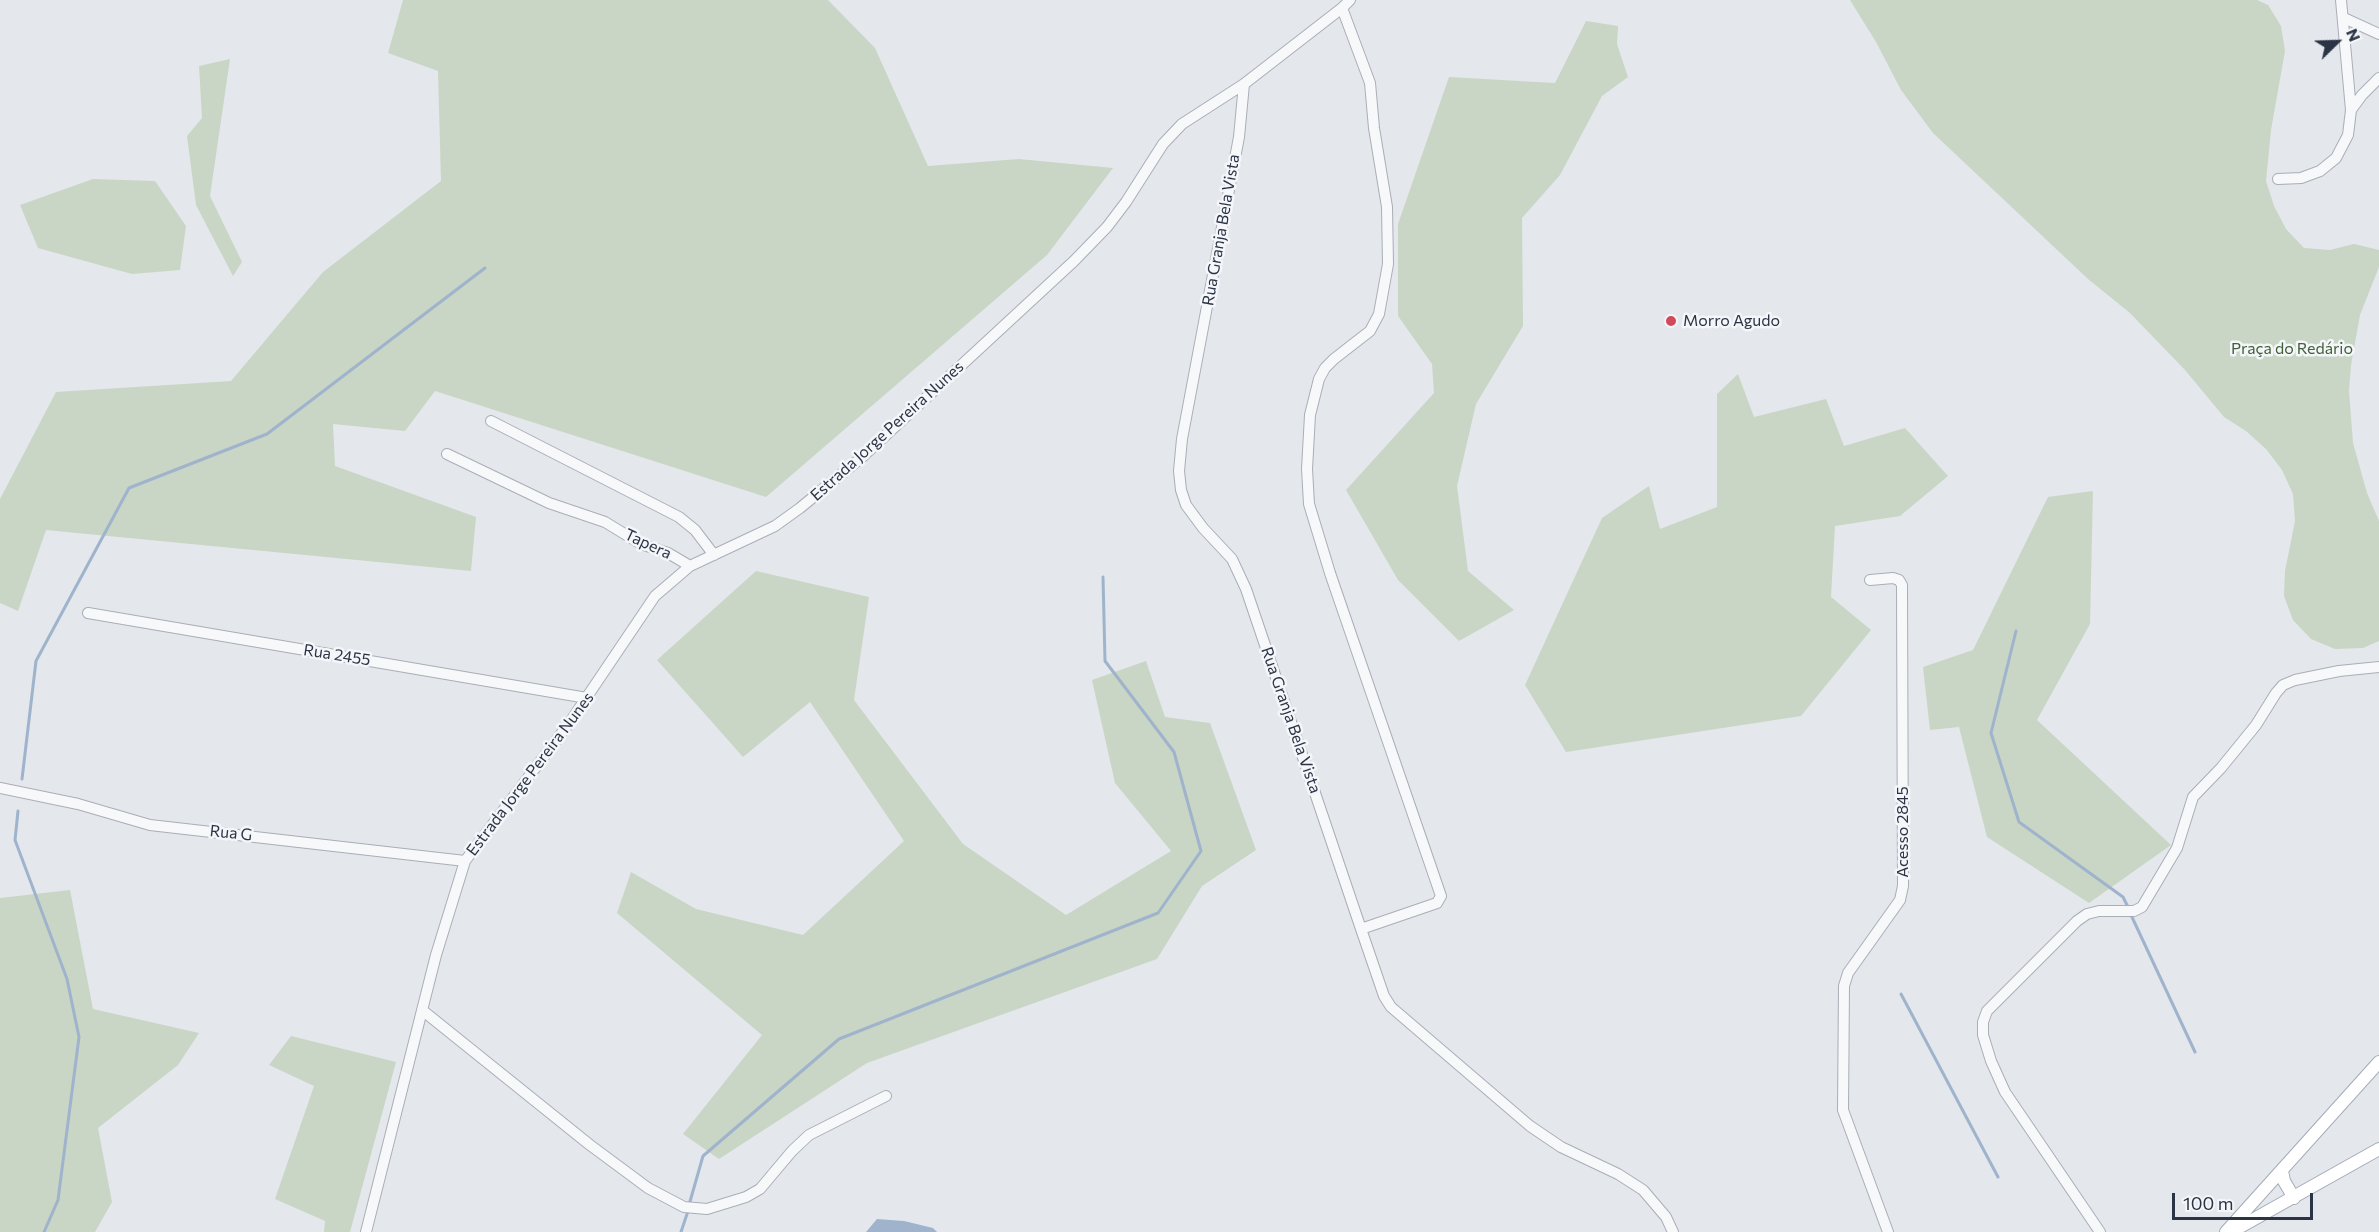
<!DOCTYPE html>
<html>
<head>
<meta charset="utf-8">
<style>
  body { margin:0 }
  #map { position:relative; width:2379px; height:1232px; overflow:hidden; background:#e4e7ec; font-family:Commissioner,sans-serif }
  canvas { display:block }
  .north { position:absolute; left:2307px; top:12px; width:60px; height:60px; -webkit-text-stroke:4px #f4f6f9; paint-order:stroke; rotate:67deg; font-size:16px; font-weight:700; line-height:24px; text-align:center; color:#2b3445 }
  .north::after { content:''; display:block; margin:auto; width:21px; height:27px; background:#2b3445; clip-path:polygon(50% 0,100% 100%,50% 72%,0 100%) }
  .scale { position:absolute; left:2172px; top:1193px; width:141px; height:27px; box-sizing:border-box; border:3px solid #2b3445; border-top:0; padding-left:8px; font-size:18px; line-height:21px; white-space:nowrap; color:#2b3445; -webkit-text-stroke:4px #f4f6f9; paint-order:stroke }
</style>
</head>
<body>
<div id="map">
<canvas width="2379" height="1232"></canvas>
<div class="north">N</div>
<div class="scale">100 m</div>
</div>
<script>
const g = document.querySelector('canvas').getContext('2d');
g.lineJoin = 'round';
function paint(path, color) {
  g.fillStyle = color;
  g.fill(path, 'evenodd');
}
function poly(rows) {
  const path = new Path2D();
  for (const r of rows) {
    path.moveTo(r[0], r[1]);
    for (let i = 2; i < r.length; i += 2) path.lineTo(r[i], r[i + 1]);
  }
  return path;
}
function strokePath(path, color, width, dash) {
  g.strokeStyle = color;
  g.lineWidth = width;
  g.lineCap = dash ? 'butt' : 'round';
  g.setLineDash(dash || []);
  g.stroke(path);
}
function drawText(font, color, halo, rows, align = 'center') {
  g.font = font + ' Commissioner,sans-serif';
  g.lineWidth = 5;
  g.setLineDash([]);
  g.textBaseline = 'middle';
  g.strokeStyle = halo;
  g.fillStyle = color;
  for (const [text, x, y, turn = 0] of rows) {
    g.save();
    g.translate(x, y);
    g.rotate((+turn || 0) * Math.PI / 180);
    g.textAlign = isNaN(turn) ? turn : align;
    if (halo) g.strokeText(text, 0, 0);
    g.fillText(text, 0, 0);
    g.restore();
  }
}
paint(poly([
  [403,0,828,0,875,48,928,166,1019,159,1113,168,1047,255,766,497,435,391,405,431,333,424,335,466,476,517,471,571,46,530,18,611,0,603,0,499,56,392,231,381,323,272,441,181,438,71,388,53],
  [1850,0,2257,0,2268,5,2281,26,2285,51,2271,130,2266,181,2274,206,2286,229,2304,248,2330,250,2354,244,2379,250,2379,267,2360,315,2351,365,2349,391,2353,443,2367,493,2379,521,2379,641,2363,648,2335,649,2311,639,2293,620,2284,596,2285,571,2295,521,2293,494,2282,470,2266,449,2246,431,2224,417,2185,370,2130,313,2088,279,1933,133,1901,90,1876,42],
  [1586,21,1618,26,1617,44,1628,77,1602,96,1560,175,1522,218,1523,326,1476,404,1457,486,1468,571,1514,610,1459,641,1398,580,1346,490,1434,393,1432,364,1398,316,1398,224,1449,77,1555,83],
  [230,59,210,196,242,262,233,276,196,205,187,136,202,118,199,66],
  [93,179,155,181,186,226,180,270,132,274,38,248,20,205],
  [1738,374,1754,417,1826,399,1844,446,1905,428,1948,476,1900,516,1835,526,1831,597,1871,630,1801,716,1566,752,1525,685,1602,518,1649,486,1660,529,1717,507,1717,394],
  [2093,491,2090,624,2037,720,2171,845,2089,903,1987,837,1959,727,1930,730,1923,667,1973,650,2048,497],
  [756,571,869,597,854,700,963,844,1066,915,1171,851,1115,783,1092,680,1146,661,1165,717,1210,723,1256,850,1202,886,1157,959,867,1063,719,1159,683,1134,762,1035,617,913,631,872,696,909,803,935,904,841,810,702,743,757,657,660],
  [70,890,93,1009,199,1033,178,1065,98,1128,112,1202,95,1232,0,1232,0,898],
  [291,1036,396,1062,350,1232,324,1232,325,1221,275,1199,314,1086,269,1065]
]), '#c9d6c5');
paint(poly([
  [877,1219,904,1221,933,1228,937,1232,866,1232]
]), '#9fb4cc');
strokePath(poly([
  [2016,631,1991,733,2019,822,2123,897,2129,909],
  [22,779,36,661,129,488,267,434,485,268],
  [18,811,15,840,67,979,79,1037,58,1200,44,1232],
  [2131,915,2195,1052],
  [1901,994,1998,1177],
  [689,1205,703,1156,839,1039,1158,913,1201,851,1174,752,1105,661,1103,577],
  [681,1232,688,1211]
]), '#9fb4cc', 3);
const minor = poly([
  [1342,8,1370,83,1374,128,1387,207,1388,264,1379,314,1370,331,1334,359,1325,368,1319,379,1310,415,1307,469,1309,504,1330,573,1441,896,1437,903,1361,929],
  [2344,18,2379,34],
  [1244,84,1239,137,1182,439,1179,471,1181,490,1186,505,1203,528,1232,559,1246,589,1361,929,1384,996,1391,1007,1530,1126,1561,1147,1618,1174,1643,1190,1666,1217,1673,1232],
  [2351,110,2362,95,2379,78],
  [2278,179,2301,178,2320,171,2336,158,2348,135,2351,110,2341,0],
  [491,421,679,517,695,530,714,555],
  [447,454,549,503,605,522,641,544,668,553,690,566],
  [1870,580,1893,578,1899,580,1902,585,1903,886,1900,900,1848,973,1844,986,1843,1110,1888,1232],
  [88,613,587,698],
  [0,788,78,804,150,825,465,861],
  [422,1010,590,1145,648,1188,684,1207,707,1209,746,1197,760,1189,792,1151,809,1135,886,1096],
  [366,1232,436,955,465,861,570,722,655,596,690,566,775,526,800,508,861,458,1074,261,1107,227,1126,202,1163,144,1182,124,1244,84,1342,8,1350,0],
  [2100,1232,2005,1092,1991,1061,1983,1035,1983,1022,1987,1011,2077,921,2087,914,2099,911,2134,911,2142,907,2177,848,2193,797,2221,768,2256,725,2276,693,2283,685,2295,680,2339,671,2379,667]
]);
const major = poly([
  [2282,1171,2284,1181,2294,1198],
  [2226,1232,2379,1062],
  [2231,1232,2379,1149]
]);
strokePath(minor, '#a9aeb7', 12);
strokePath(major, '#a3abb8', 14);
strokePath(minor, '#f7f8fa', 10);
strokePath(major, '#fff', 12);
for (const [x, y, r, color] of [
  [1671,321,6,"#d1495b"]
]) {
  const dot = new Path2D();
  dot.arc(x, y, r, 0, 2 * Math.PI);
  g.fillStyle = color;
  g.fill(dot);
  strokePath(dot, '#f4f6f9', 2);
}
drawText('16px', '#2b3445', '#f4f6f9', [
  ["Rua Granja Bela Vista",1221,230,-80],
  ["Estrada Jorge Pereira Nunes",887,431,-42],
  ["Tapera",648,544,25],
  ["Rua 2455",337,655,9],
  ["Rua Granja Bela Vista",1291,720,71],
  ["Estrada Jorge Pereira Nunes",530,774,-53],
  ["Acesso 2845",1903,832,-90],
  ["Rua G",231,833,6]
]);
drawText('16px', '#2b3445', '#f4f6f9', [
  ["Morro Agudo",1683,321]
], 'left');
drawText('16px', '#3f6138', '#f4f6f9', [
  ["Praça do Redário",2292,349]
]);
</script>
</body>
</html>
